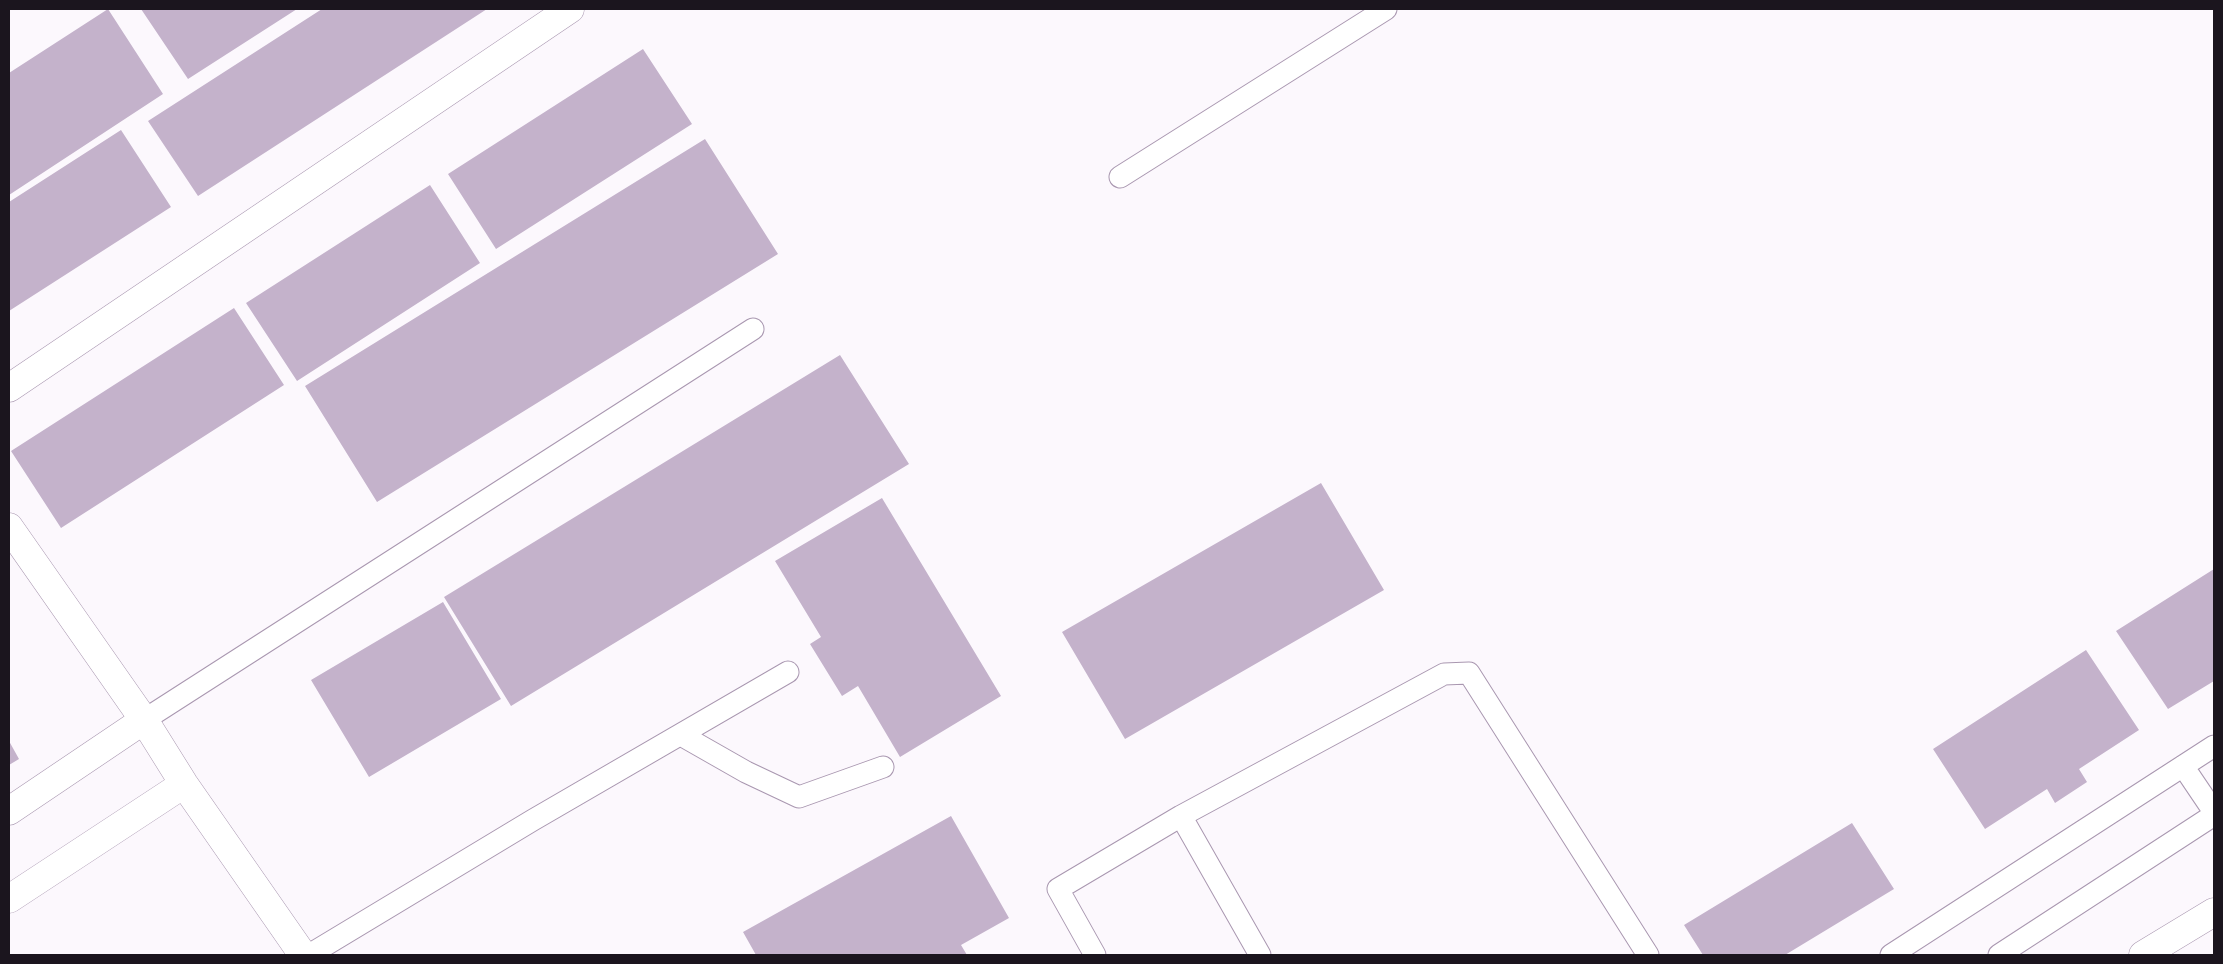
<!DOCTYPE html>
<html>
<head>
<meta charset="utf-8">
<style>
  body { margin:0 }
  #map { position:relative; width:2223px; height:964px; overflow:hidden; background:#fcf8fd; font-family:"Nunito Sans",sans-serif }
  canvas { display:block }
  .frame { position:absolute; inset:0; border:10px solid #1b151e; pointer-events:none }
</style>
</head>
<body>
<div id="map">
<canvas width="2223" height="964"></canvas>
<div class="frame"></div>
</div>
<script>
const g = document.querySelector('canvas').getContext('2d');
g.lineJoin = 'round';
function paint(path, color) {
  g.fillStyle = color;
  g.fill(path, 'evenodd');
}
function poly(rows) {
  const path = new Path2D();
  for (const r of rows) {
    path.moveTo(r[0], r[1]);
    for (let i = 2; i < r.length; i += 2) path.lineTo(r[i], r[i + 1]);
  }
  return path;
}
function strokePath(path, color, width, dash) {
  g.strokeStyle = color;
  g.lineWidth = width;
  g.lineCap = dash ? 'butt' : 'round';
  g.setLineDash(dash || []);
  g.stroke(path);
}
paint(poly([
  [108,9,163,94,9,195,9,73],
  [141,9,297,9,188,79],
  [322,9,487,9,198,196,148,121],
  [643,49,692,124,496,249,448,174],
  [121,130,171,207,9,311,9,202],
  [705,139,778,254,377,502,305,386],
  [430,185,480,263,297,381,246,303],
  [234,308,284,385,61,528,11,451],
  [840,355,909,464,511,706,444,597],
  [1321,483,1384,590,1125,739,1062,632],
  [882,498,1001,696,900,757,858,686,842,696,810,644,821,637,775,561],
  [2214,569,2214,681,2168,709,2116,631],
  [443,602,501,699,369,777,311,680],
  [2086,650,2139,730,2079,769,2087,782,2055,803,2047,789,1985,829,1933,749],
  [9,741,19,759,9,765],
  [951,816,1009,918,961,945,967,955,756,955,743,932],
  [1852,823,1894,889,1785,955,1703,955,1684,925]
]), '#c4b2cb');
const service = poly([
  [1120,177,1386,9],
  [144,720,753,329],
  [681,735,746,772,799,797,883,767],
  [2183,766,2214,812],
  [1181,816,1260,955],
  [309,955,533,820,788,672],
  [1095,955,1058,889,1181,816,1444,674,1469,673,1648,955],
  [1891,955,2214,746],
  [1999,955,2214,815]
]);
const minor = poly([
  [9,388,570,9],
  [9,527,144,720,184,784,303,955],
  [9,811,144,720],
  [9,899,184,784],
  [2143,955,2214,912]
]);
strokePath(service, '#a997b0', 23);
strokePath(minor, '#a997b0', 29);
strokePath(service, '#fff', 21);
strokePath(minor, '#fff', 28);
</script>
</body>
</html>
